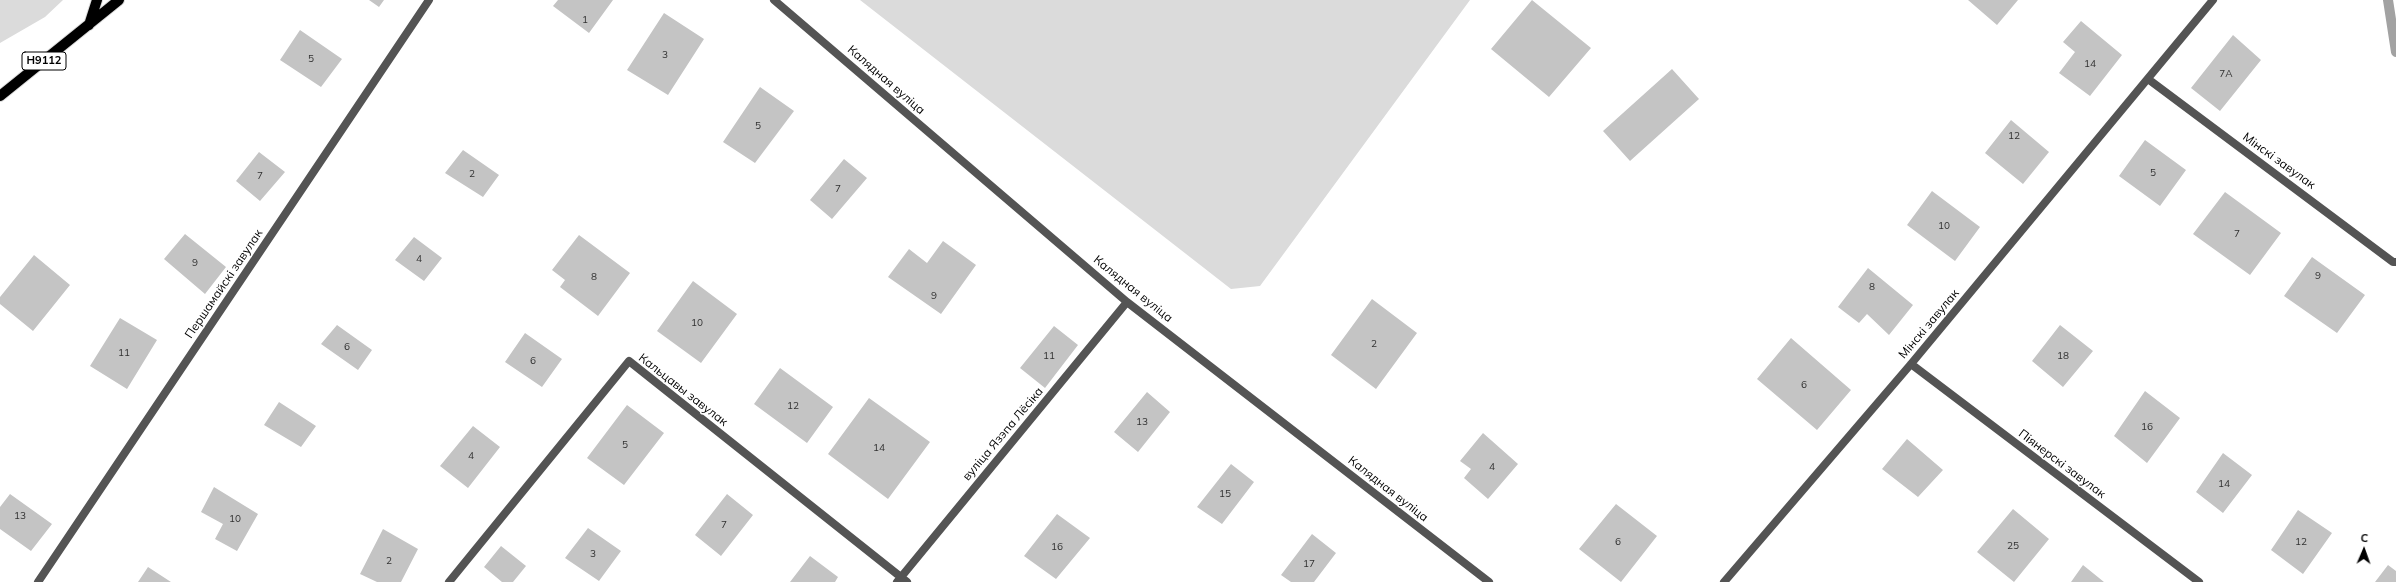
<!DOCTYPE html>
<html>
<head>
<meta charset="utf-8">
<style>
  body { margin:0 }
  #map { position:relative; width:2396px; height:582px; overflow:hidden; background:#fff; font-family:Mulish,sans-serif }
  canvas { display:block }
  .north { position:absolute; left:2344px; top:530px; width:40px; height:40px; -webkit-text-stroke:3px #fff; paint-order:stroke; rotate:2deg; font-size:11px; font-weight:700; line-height:16px; text-align:center; color:#000 }
  .north::after { content:''; display:block; margin:auto; width:14px; height:18px; background:#000; clip-path:polygon(50% 0,100% 100%,50% 72%,0 100%) }
</style>
</head>
<body>
<div id="map">
<canvas width="2396" height="582"></canvas>
<div class="north">С</div>
</div>
<script>
const g = document.querySelector('canvas').getContext('2d');
g.lineJoin = 'round';
function paint(path, color) {
  g.fillStyle = color;
  g.fill(path, 'evenodd');
}
function poly(rows) {
  const path = new Path2D();
  for (const r of rows) {
    path.moveTo(r[0], r[1]);
    for (let i = 2; i < r.length; i += 2) path.lineTo(r[i], r[i + 1]);
  }
  return path;
}
function strokePath(path, color, width, dash) {
  g.strokeStyle = color;
  g.lineWidth = width;
  g.lineCap = dash ? 'butt' : 'round';
  g.setLineDash(dash || []);
  g.stroke(path);
}
function drawText(font, color, halo, rows, align = 'center') {
  g.font = font + ' Mulish,sans-serif';
  g.lineWidth = 3;
  g.setLineDash([]);
  g.textBaseline = 'middle';
  g.strokeStyle = halo;
  g.fillStyle = color;
  for (const [text, x, y, turn = 0] of rows) {
    g.save();
    g.translate(x, y);
    g.rotate((+turn || 0) * Math.PI / 180);
    g.textAlign = isNaN(turn) ? turn : align;
    if (halo) g.strokeText(text, 0, 0);
    g.fillText(text, 0, 0);
    g.restore();
  }
}
paint(poly([
  [0,0,63,0,45,17,0,43],
  [860,0,1470,0,1260,286,1231,289]
]), '#dbdbdb');
strokePath(poly([
  [2388,0,2396,52]
]), '#a2a2a2', 10);
paint(poly([
  [369,0,384,0,379,7],
  [558,0,613,0,589,33,553,6],
  [1532,0,1591,48,1549,97,1491,49],
  [1968,0,2018,0,1997,25],
  [664,13,704,39,668,95,627,70],
  [2081,21,2122,55,2090,96,2059,73,2075,52,2063,42],
  [300,30,342,59,321,87,280,60],
  [2233,35,2261,60,2220,111,2191,88],
  [1672,69,1699,99,1630,161,1603,131],
  [760,87,794,111,755,163,723,142],
  [2011,120,2049,152,2023,184,1985,153],
  [2145,140,2186,170,2160,206,2119,176],
  [463,150,499,175,483,197,445,173],
  [259,152,285,172,260,201,236,181],
  [844,159,867,178,832,219,810,200],
  [1932,191,1980,227,1955,261,1907,225],
  [2225,192,2281,233,2250,275,2193,234],
  [185,234,226,267,205,294,164,259],
  [579,235,630,273,598,316,560,287,565,280,552,270],
  [414,237,442,258,424,281,395,260],
  [943,241,976,265,941,314,888,277,909,249,927,263],
  [34,255,70,285,33,331,0,304,0,297],
  [2312,257,2365,295,2337,333,2284,296],
  [1868,268,1913,305,1889,335,1867,314,1859,323,1838,307],
  [693,281,737,314,701,363,657,331],
  [1372,299,1417,333,1376,389,1331,355],
  [120,318,157,340,127,389,90,366],
  [337,325,372,350,358,370,321,344],
  [2060,325,2093,351,2063,387,2032,361],
  [1054,326,1078,345,1045,388,1020,368],
  [525,333,562,359,542,387,505,362],
  [1791,338,1851,390,1817,430,1757,379],
  [780,368,833,407,807,443,754,404],
  [2145,391,2180,418,2147,463,2114,436],
  [1147,392,1170,412,1138,452,1114,432],
  [869,398,930,442,888,499,828,454],
  [279,402,316,426,301,447,264,425],
  [627,405,664,433,624,485,587,458],
  [473,426,500,447,468,488,440,466],
  [1483,433,1518,464,1488,499,1464,478,1471,469,1460,461],
  [1907,439,1943,470,1918,497,1882,469],
  [2223,453,2252,475,2223,513,2196,492],
  [1231,464,1254,482,1222,524,1197,507],
  [214,487,258,514,237,551,215,539,223,524,201,512],
  [10,494,52,524,31,551,0,529,0,507],
  [727,494,753,515,721,556,695,535],
  [1616,504,1657,536,1621,582,1579,549],
  [2013,509,2049,539,2014,582,1977,552],
  [2298,510,2332,533,2303,574,2271,550],
  [1057,514,1090,538,1056,579,1024,556],
  [588,528,621,551,599,581,565,558],
  [383,529,418,549,401,582,377,582,360,574],
  [1312,534,1336,553,1314,582,1291,582,1281,575],
  [501,546,526,566,513,582,502,582,484,567],
  [810,556,838,577,835,582,790,582],
  [2083,565,2104,582,2071,582],
  [2388,565,2396,571,2396,582,2375,582],
  [148,567,171,582,138,582]
]), '#c4c4c4');
const primary = poly([
  [89,25,97,0],
  [0,96,119,0]
]);
strokePath(primary, '#dbdbdb', 12);
strokePath(poly([
  [774,0,1127,302,1489,582],
  [2148,79,2393,262,2396,262],
  [1911,364,2199,582],
  [38,582,429,0],
  [449,582,629,361,907,582],
  [897,582,1127,302],
  [1724,582,1911,364,2213,0]
]), '#545454', 8);
strokePath(primary, '#000', 10);
drawText('10px', '#313131', null, [
  ["1",585,20],
  ["3",665,55],
  ["5",311,59],
  ["14",2090,64],
  ["7А",2226,74],
  ["5",758,126],
  ["12",2014,136],
  ["5",2153,173],
  ["2",472,174],
  ["7",260,176],
  ["7",838,189],
  ["10",1944,226],
  ["7",2237,234],
  ["4",419,259],
  ["9",195,263],
  ["9",2318,276],
  ["8",594,277],
  ["8",1872,287],
  ["9",934,296],
  ["10",697,323],
  ["2",1374,344],
  ["6",347,347],
  ["11",124,353],
  ["11",1049,356],
  ["18",2063,356],
  ["6",533,361],
  ["6",1804,385],
  ["12",793,406],
  ["13",1142,422],
  ["16",2147,427],
  ["5",625,445],
  ["14",879,448],
  ["4",471,456],
  ["4",1492,467],
  ["14",2224,484],
  ["15",1225,494],
  ["13",20,516],
  ["10",235,519],
  ["7",724,525],
  ["6",1618,542],
  ["12",2301,542],
  ["25",2013,546],
  ["16",1057,547],
  ["3",593,554],
  ["2",389,561],
  ["17",1309,564]
]);
for (const [x, y, w] of [
  [44,61,44]
]) {
  const box = new Path2D();
  box.roundRect(x - w / 2, y - 9, w, 18, 3);
  g.fillStyle = '#fff';
  g.fill(box);
  strokePath(box, '#000', 1);
}
drawText('bold 11px', '#000', null, [
  ["Н9112",44,61]
]);
drawText('12px', '#000', '#fff', [
  ["Калядная вуліца",886,80,41],
  ["Мінскі завулак",2279,161,36],
  ["Першамайскі завулак",224,284,-56],
  ["Калядная вуліца",1133,289,39],
  ["Мінскі завулак",1929,324,-50],
  ["Кальцавы завулак",683,390,38],
  ["вуліца Язэпа Лёсіка",1003,434,-50],
  ["Піянерскі завулак",2062,464,37],
  ["Калядная вуліца",1388,489,38]
]);
</script>
</body>
</html>
